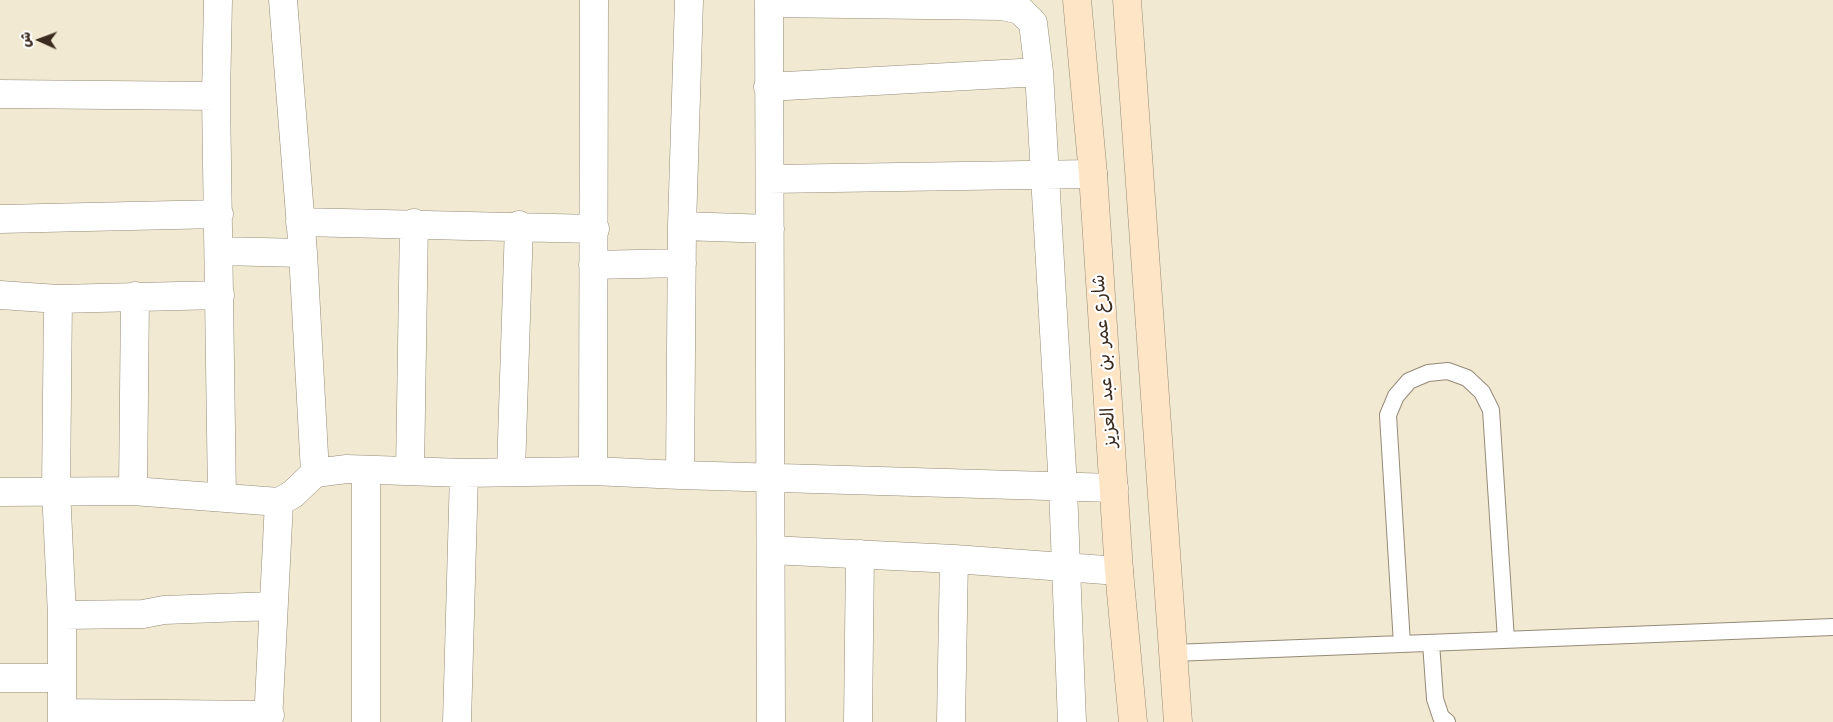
<!DOCTYPE html>
<html>
<head>
<meta charset="utf-8">
<style>
  body { margin:0 }
  #map { position:relative; width:1833px; height:722px; overflow:hidden; background:#f1e9d1; font-family:"Shantell Sans","Playpen Sans Arabic",sans-serif }
  canvas { display:block }
  .north { position:absolute; left:15px; top:15px; width:50px; height:50px; -webkit-text-stroke:4px #fff; paint-order:stroke; rotate:272deg; font-size:14px; font-weight:700; line-height:20px; text-align:center; color:#3b2a1e }
  .north::after { content:''; display:block; margin:auto; width:18px; height:22px; background:#3b2a1e; clip-path:polygon(50% 0,100% 100%,50% 72%,0 100%) }
</style>
</head>
<body>
<div id="map">
<canvas width="1833" height="722"></canvas>
<div class="north">ش</div>
</div>
<script>
const g = document.querySelector('canvas').getContext('2d');
g.lineJoin = 'round';
function poly(rows) {
  const path = new Path2D();
  for (const r of rows) {
    path.moveTo(r[0], r[1]);
    for (let i = 2; i < r.length; i += 2) path.lineTo(r[i], r[i + 1]);
  }
  return path;
}
function strokePath(path, color, width, dash) {
  g.strokeStyle = color;
  g.lineWidth = width;
  g.lineCap = dash ? 'butt' : 'round';
  g.setLineDash(dash || []);
  g.stroke(path);
}
function drawText(font, color, halo, rows, align = 'center') {
  g.font = font + ' "Shantell Sans","Playpen Sans Arabic",sans-serif';
  g.lineWidth = 4.5;
  g.setLineDash([]);
  g.textBaseline = 'middle';
  g.strokeStyle = halo;
  g.fillStyle = color;
  for (const [text, x, y, turn = 0] of rows) {
    g.save();
    g.translate(x, y);
    g.rotate((+turn || 0) * Math.PI / 180);
    g.textAlign = isNaN(turn) ? turn : align;
    if (halo) g.strokeText(text, 0, 0);
    g.fillText(text, 0, 0);
    g.restore();
  }
}
const lane = poly([
  [1431,643,1435,699,1441,717,1447,722],
  [1402,644,1388,415,1396,396,1409,381,1428,373,1448,371,1467,378,1482,392,1491,410,1506,640],
  [1173,653,1833,627]
]);
const street = poly([
  [218,0,216,96,222,497],
  [283,0,303,253,315,473],
  [769,0,771,722],
  [769,3,1003,6,1020,10,1033,23,1039,72,1063,488,1072,722],
  [768,87,1039,72],
  [0,94,216,96],
  [770,179,1093,174],
  [0,219,219,214],
  [300,222,595,229],
  [682,226,770,229],
  [219,251,303,253],
  [593,265,682,263],
  [0,295,58,299,220,295],
  [58,299,56,490,62,615,62,722],
  [410,471,414,223],
  [511,471,519,225],
  [593,471,594,0],
  [680,475,682,226,689,0],
  [133,491,135,296],
  [0,492,133,491,279,502,293,494,315,473,347,469,464,473,593,471,680,475,1114,488],
  [771,550,954,559,1119,571],
  [62,615,143,614,164,610,273,606],
  [0,678,62,678],
  [62,713,270,715],
  [268,722,279,502],
  [366,722,366,470],
  [457,722,464,473],
  [858,722,860,554],
  [951,722,954,559]
]);
const secondary = poly([
  [1077,0,1093,174,1119,571,1133,722],
  [1127,0,1178,722]
]);
strokePath(lane, '#968a78', 18);
strokePath(street, '#968a78', 29);
strokePath(secondary, '#968a78', 29);
strokePath(lane, '#fff', 16);
strokePath(street, '#fff', 28);
strokePath(secondary, '#fee5c5', 28);
drawText('18px', '#3b2a1e', '#fff', [
  ["شارع عمر بن عبد العزيز",1105,361,-94]
]);
</script>
</body>
</html>
